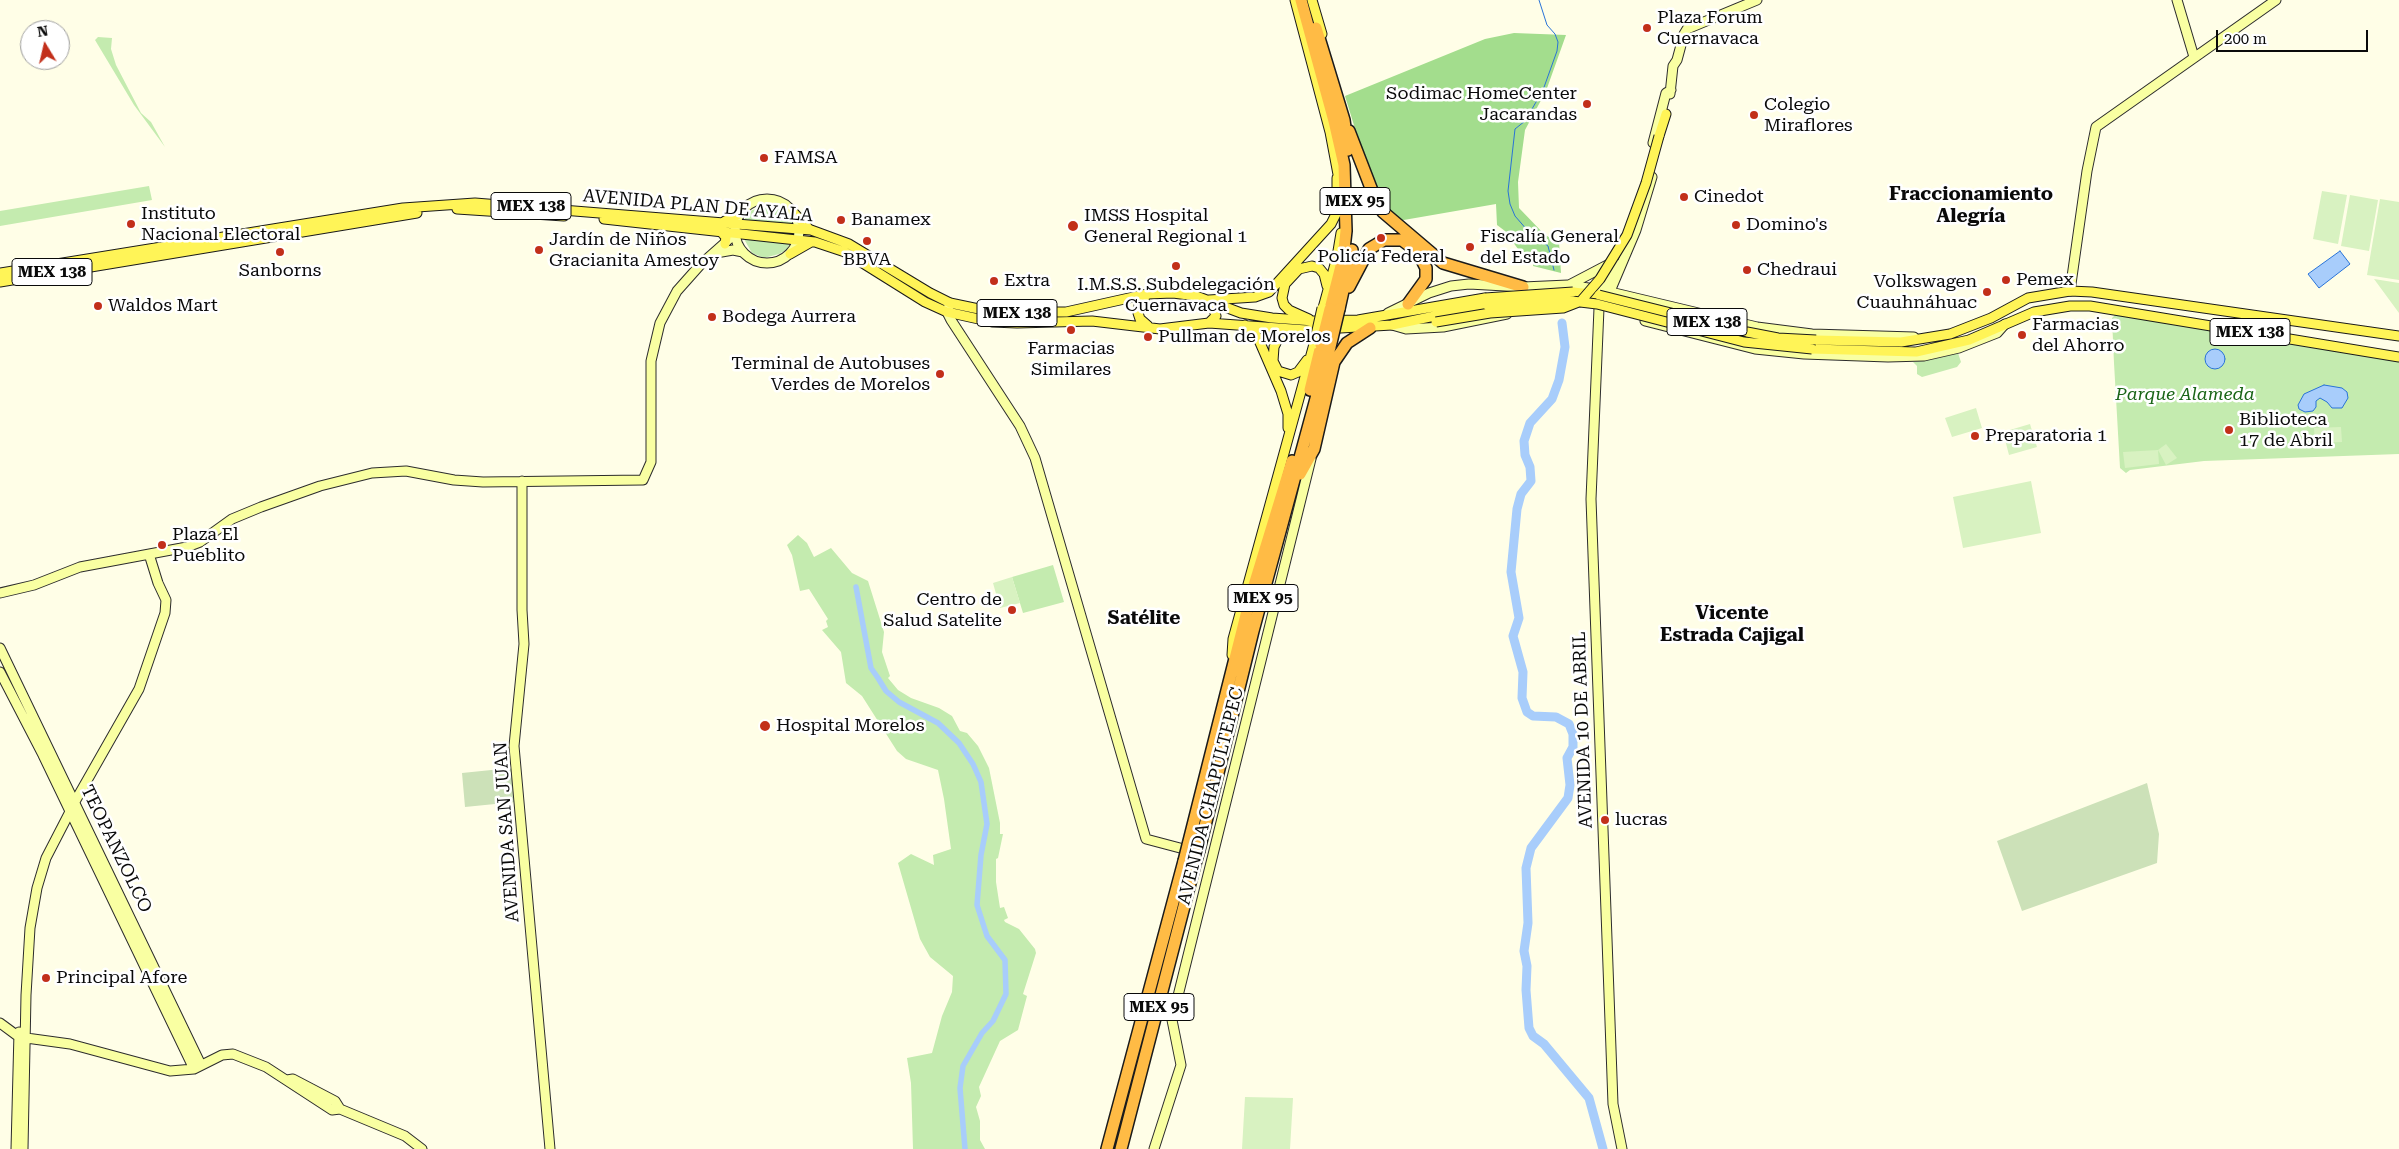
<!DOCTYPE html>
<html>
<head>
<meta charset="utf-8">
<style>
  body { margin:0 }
  #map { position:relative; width:2399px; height:1149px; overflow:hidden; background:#fffee7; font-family:"Roboto Serif",serif }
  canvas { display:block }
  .north { position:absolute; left:20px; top:20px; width:50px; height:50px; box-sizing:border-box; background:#fff; border:1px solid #9d9d9d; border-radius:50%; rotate:351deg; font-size:14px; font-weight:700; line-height:20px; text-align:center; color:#0a0a0a }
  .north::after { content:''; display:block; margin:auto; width:18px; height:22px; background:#c22f1a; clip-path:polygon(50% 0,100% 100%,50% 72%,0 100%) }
  .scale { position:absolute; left:2216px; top:30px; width:152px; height:22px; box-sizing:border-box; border:2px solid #0a0a0a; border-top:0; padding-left:6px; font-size:15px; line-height:18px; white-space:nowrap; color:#0a0a0a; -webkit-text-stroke:4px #fff; paint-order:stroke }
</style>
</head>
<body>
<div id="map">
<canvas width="2399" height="1149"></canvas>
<div class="north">N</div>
<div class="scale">200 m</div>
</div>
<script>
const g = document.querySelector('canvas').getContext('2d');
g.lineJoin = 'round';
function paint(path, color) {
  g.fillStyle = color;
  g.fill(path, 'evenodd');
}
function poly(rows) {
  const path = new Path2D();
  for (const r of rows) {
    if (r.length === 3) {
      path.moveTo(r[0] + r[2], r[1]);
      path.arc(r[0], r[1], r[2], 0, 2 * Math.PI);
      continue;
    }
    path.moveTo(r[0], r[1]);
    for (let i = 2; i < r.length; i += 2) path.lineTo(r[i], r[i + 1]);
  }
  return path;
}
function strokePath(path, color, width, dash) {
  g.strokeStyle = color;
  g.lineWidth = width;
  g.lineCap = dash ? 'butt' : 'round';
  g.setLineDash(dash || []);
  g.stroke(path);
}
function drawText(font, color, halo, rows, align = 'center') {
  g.font = font + ' "Roboto Serif",serif';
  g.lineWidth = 5;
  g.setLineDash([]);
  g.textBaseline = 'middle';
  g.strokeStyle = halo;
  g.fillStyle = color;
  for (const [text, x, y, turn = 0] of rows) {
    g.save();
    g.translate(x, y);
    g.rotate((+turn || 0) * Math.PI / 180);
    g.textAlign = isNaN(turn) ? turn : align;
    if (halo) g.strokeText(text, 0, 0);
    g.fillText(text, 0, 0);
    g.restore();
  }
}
paint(poly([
  [98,37,112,38,111,49,116,65,141,113,151,122,165,147,134,105,95,40],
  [149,186,152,200,0,226,0,211],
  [770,206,779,208,787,214,794,225,743,221,752,210],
  [744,239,790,244,786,250,779,254,764,258,752,253],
  [2115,315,2399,361,2399,454,2204,461,2130,470,2126,473,2120,468,2114,363,2112,318],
  [1958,353,1961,362,1957,367,1922,377,1917,374,1917,366,1913,362],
  [798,535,807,543,814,557,831,548,852,573,868,581,884,632,882,652,890,676,888,678,898,690,911,698,939,708,952,716,960,731,967,733,978,746,989,768,1000,823,1000,834,1003,834,998,858,996,859,996,882,1000,908,1004,907,1008,918,1004,920,1005,922,1019,929,1035,949,1036,953,1023,994,1027,996,1018,1030,1000,1041,979,1087,981,1096,976,1107,980,1121,980,1140,985,1149,913,1149,911,1083,907,1058,932,1053,942,1016,952,992,953,976,930,957,920,939,898,863,911,854,934,865,933,855,951,849,944,799,938,770,906,759,897,751,862,696,846,683,841,652,822,630,828,627,826,621,828,619,809,589,800,591,792,555,787,545],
  [1053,565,1064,602,1023,613,1012,577]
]), '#c4ebaf');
paint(poly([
  [1514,33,1566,35,1546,91,1525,130,1518,182,1519,208,1545,235,1559,242,1561,273,1533,266,1533,257,1518,249,1505,231,1497,225,1496,204,1398,221,1387,209,1373,187,1345,96,1485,39]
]), '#a3dd8d');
paint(poly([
  [511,768,515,802,465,807,462,773],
  [2147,783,2159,834,2157,863,2022,911,1997,841]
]), '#cce1b8');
paint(poly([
  [2322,191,2347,195,2338,244,2313,239],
  [2350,195,2378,200,2369,251,2341,246],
  [2380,199,2399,202,2399,280,2367,275],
  [2374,279,2399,283,2399,313],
  [1976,408,1982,428,1952,437,1945,418],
  [2030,424,2037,447,2009,455,2003,432],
  [2341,427,2342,442,2315,443,2314,428],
  [2166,444,2177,458,2166,465,2158,450,2159,464,2125,468,2123,452,2158,450],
  [2031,481,2041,533,1963,548,1953,497],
  [1012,577,1020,603,1000,608,993,583],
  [1245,1097,1293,1098,1290,1149,1242,1149]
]), '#d8f2c1');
const water = poly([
  [2340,251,2350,264,2319,288,2308,274,2340,251],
  [2215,359,10],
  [2324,385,2342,388,2347,392,2348,398,2342,408,2332,408,2327,402,2320,398,2316,401,2316,407,2313,411,2305,412,2299,409,2298,405,2304,394,2324,385]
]);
paint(water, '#a8cdfb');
strokePath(water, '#2973d7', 1);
strokePath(poly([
  [1539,0,1547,25,1555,34,1558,42,1557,51,1543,90,1525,121,1515,129,1508,191,1510,204,1515,216,1528,231,1548,246,1554,270]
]), '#2973d7', 1);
strokePath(poly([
  [856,587,871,668,878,678,886,691,899,702,938,723,959,743,973,764,981,782,987,824,981,855,977,905,987,936,1005,960,1006,994,993,1021,982,1033,963,1066,960,1088,965,1149]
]), '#a8cdfb', 5.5);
strokePath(poly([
  [1562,323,1565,347,1559,380,1552,399,1530,423,1524,441,1525,455,1530,467,1531,481,1521,494,1517,509,1511,572,1519,618,1513,636,1523,672,1522,698,1527,712,1533,716,1556,717,1569,724,1573,734,1573,747,1567,758,1570,785,1568,798,1531,848,1526,868,1528,923,1524,951,1527,966,1526,990,1529,1028,1533,1036,1544,1044,1589,1098,1603,1149]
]), '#a8cdfb', 9);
const secondary = poly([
  [2177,0,2194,57],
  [1670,94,1673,66,1677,60,1684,34,1687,29,1757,0],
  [1653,143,1666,93,1671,90],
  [767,231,32],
  [716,253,733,250,743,252],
  [1614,262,1602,290,1599,308,1591,499,1613,1104,1622,1149],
  [1569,285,1611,263],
  [2070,291,2087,171,2096,127,2276,0],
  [1608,296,1636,230,1652,177],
  [950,303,947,312,951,320,1020,426,1035,458,1146,839,1180,848],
  [1388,313,1429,293,1451,286,1469,284,1523,287,1568,285,1602,290,1757,327,1812,334,1914,337],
  [1645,321,1755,349,1804,354,1888,357,1924,356,1959,348,1997,333,2005,324],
  [1392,325,1406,329,1443,327,1507,314],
  [522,481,522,610,524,644,514,746,550,1149],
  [0,593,34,585,80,567,187,547,200,542,232,519,261,507,320,486,372,473,406,471,454,480,483,482,643,480,651,462,651,361,660,323,677,291,701,264,736,233],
  [0,648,201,1065],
  [0,672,43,755,194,1069],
  [0,1023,19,1037,70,1044,170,1071,194,1069,222,1055,233,1054,266,1067,332,1110,340,1109,405,1136,422,1149],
  [287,1080,293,1079,335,1101,340,1109],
  [16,1149,19,1032],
  [23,1149,26,995,30,928,37,888,46,858,77,798,139,689,165,613,166,600,158,583,149,554],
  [1154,1149,1181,1065,1172,1020,1311,459]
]);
const primary = poly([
  [1295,0,1330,132,1340,185],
  [1312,0,1322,34],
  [1659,136,1666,114],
  [457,209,564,216],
  [793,212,810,230],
  [604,219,815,242,845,252,925,302,947,312,992,322,1017,323,1092,321,1160,329,1209,323,1306,330,1392,325,1487,305],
  [725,221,737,215,745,207],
  [720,231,726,237,725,244],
  [790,254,811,242],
  [0,273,403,208,475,203,811,230,849,244,930,293,950,303,993,312,1066,312,1147,294,1173,293,1196,296,1241,313,1272,318,1314,321,1358,320,1485,298],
  [0,282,417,213],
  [1573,292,1599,295],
  [1147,294,1139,306,1138,313,1140,319,1148,326],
  [1209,300,1255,297,1269,292,1331,224,1337,212,1337,178],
  [1323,308,1337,257,1341,233],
  [1309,319,1289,310,1284,305,1282,298,1285,284,1299,269,1312,266,1319,268,1324,274,1327,286],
  [1209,323,1216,316,1212,303],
  [1245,325,1254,332,1258,338,1281,391,1288,414,1288,428],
  [1296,333,1284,335,1277,341,1274,347,1273,361,1278,371,1291,375,1298,372,1307,360],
  [1816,340,1901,342,1950,334,1991,318,2028,298,2070,291,2092,292,2399,336],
  [1812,349,1916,352,1969,340,2034,312,2070,306,2090,306,2399,357],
  [1232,655,1233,639,1314,344]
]);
const highway = poly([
  [1301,0,1334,121,1344,165,1346,231,1343,258,1330,309],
  [1316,28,1344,120,1348,150],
  [1349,131,1376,201,1383,212,1443,263,1523,287],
  [1349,287,1369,249,1384,240,1402,240,1418,252,1426,268,1426,279,1408,304],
  [1339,309,1352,250],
  [1310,390,1321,345],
  [1300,474,1314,449,1334,362,1347,343,1370,328],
  [1188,845,1251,595,1292,461],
  [1199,850,1253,631,1330,347],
  [1107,1149,1184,861],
  [1121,1149,1195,864]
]);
strokePath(secondary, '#2c2c2c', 11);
strokePath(primary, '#1b1b1b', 11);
strokePath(highway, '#1b1b1b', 14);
strokePath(secondary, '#f9ffa2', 9);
strokePath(primary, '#fff457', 9);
strokePath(highway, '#ffbb45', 11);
const primaryBridge = poly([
  [1599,295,1747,332,1778,338,1816,340],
  [1485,298,1573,292],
  [1487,305,1572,301,1597,304,1744,342,1812,349],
  [1436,322,1490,313,1563,308,1581,301,1600,279,1627,235,1646,183,1659,136],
  [1314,344,1322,308]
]);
const highwayBridge = poly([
  [1321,345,1330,309],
  [1330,347,1339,309],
  [1184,861,1188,845],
  [1195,864,1199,850]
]);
strokePath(primaryBridge, '#1b1b1b', 11, []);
strokePath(highwayBridge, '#1b1b1b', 14, []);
strokePath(primaryBridge, '#fff457', 9);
strokePath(highwayBridge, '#ffbb45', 11);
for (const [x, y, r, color] of [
  [1647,28,5,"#c22f1a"],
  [1587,104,5,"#c22f1a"],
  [1754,115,5,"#c22f1a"],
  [764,158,5,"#c22f1a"],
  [1684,197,5,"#c22f1a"],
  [841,220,5,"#c22f1a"],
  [131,224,5,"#c22f1a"],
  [1736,225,5,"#c22f1a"],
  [1073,226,6,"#c22f1a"],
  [1381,238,5,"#c22f1a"],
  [867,241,5,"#c22f1a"],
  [1470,247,5,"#c22f1a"],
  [539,250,5,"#c22f1a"],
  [280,252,5,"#c22f1a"],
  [1176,266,5,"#c22f1a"],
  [1747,270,5,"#c22f1a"],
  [2006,280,5,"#c22f1a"],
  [994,281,5,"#c22f1a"],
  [1987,292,5,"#c22f1a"],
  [98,306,5,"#c22f1a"],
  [712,317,5,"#c22f1a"],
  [1071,330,5,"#c22f1a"],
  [2022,335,5,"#c22f1a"],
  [1148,337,5,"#c22f1a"],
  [940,374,5,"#c22f1a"],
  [2229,430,5,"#c22f1a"],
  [1975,436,5,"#c22f1a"],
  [162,545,5,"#c22f1a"],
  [1012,610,5,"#c22f1a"],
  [765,726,6,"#c22f1a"],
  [1605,820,5,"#c22f1a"],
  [46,978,5,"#c22f1a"]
]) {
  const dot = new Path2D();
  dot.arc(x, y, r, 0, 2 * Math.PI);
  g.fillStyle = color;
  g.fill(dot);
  strokePath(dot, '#fff', 2);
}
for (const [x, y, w] of [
  [1355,201,70],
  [531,206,80],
  [52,272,80],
  [1017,313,80],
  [1707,322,80],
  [2250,332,80],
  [1263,598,70],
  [1159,1007,70]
]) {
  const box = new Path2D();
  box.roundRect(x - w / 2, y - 13.5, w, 27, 4);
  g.fillStyle = '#fff';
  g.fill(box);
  strokePath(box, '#0a0a0a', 1);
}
drawText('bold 16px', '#0a0a0a', null, [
  ["MEX 95",1355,201],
  ["MEX 138",531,206],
  ["MEX 138",52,272],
  ["MEX 138",1017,313],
  ["MEX 138",1707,322],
  ["MEX 138",2250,332],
  ["MEX 95",1263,598],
  ["MEX 95",1159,1007]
]);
drawText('18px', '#0a0a0a', '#fff', [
  ["Plaza Forum",1657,18],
  ["Cuernavaca",1657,39],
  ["Sodimac HomeCenter",1577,94,"right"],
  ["Jacarandas",1577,115,"right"],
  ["Colegio",1764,105],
  ["Miraflores",1764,126],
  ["FAMSA",774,158],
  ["Cinedot",1694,197],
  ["Instituto",141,214],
  ["Nacional Electoral",141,235],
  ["IMSS Hospital",1084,216],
  ["General Regional 1",1084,237],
  ["Banamex",851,220],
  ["Domino's",1746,225],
  ["Fiscalía General",1480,237],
  ["del Estado",1480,258],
  ["Jardín de Niños",549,240],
  ["Gracianita Amestoy",549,261],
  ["Policía Federal",1381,257,"center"],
  ["BBVA",867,260,"center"],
  ["Chedraui",1757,270],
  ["Sanborns",280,271,"center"],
  ["Pemex",2016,280],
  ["Extra",1004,281],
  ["Volkswagen",1977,282,"right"],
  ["Cuauhnáhuac",1977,303,"right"],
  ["I.M.S.S. Subdelegación",1176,285,"center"],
  ["Cuernavaca",1176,306,"center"],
  ["Waldos Mart",108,306],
  ["Bodega Aurrera",722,317],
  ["Farmacias",2032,325],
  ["del Ahorro",2032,346],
  ["Pullman de Morelos",1158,337],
  ["Farmacias",1071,349,"center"],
  ["Similares",1071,370,"center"],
  ["Terminal de Autobuses",930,364,"right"],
  ["Verdes de Morelos",930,385,"right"],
  ["Biblioteca",2239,420],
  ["17 de Abril",2239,441],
  ["Preparatoria 1",1985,436],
  ["Plaza El",172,535],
  ["Pueblito",172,556],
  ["Centro de",1002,600,"right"],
  ["Salud Satelite",1002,621,"right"],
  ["Hospital Morelos",776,726],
  ["lucras",1615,820],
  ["Principal Afore",56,978]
], 'left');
drawText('18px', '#0a0a0a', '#fff', [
  ["AVENIDA PLAN DE AYALA",698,206,5],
  ["AVENIDA 10 DE ABRIL",1583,730,-92],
  ["AVENIDA CHAPULTEPEC",1211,796,-76],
  ["AVENIDA SAN JUAN",507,832,-94],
  ["TEOPANZOLCO",116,849,64]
]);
drawText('italic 18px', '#1a6517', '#fff', [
  ["Parque Alameda",2185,395]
]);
drawText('bold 19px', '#0a0a0a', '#fff', [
  ["Fraccionamiento",1971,194],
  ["Alegría",1971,216],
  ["Vicente",1732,613],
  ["Estrada Cajigal",1732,635],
  ["Satélite",1144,618]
]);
</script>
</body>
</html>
